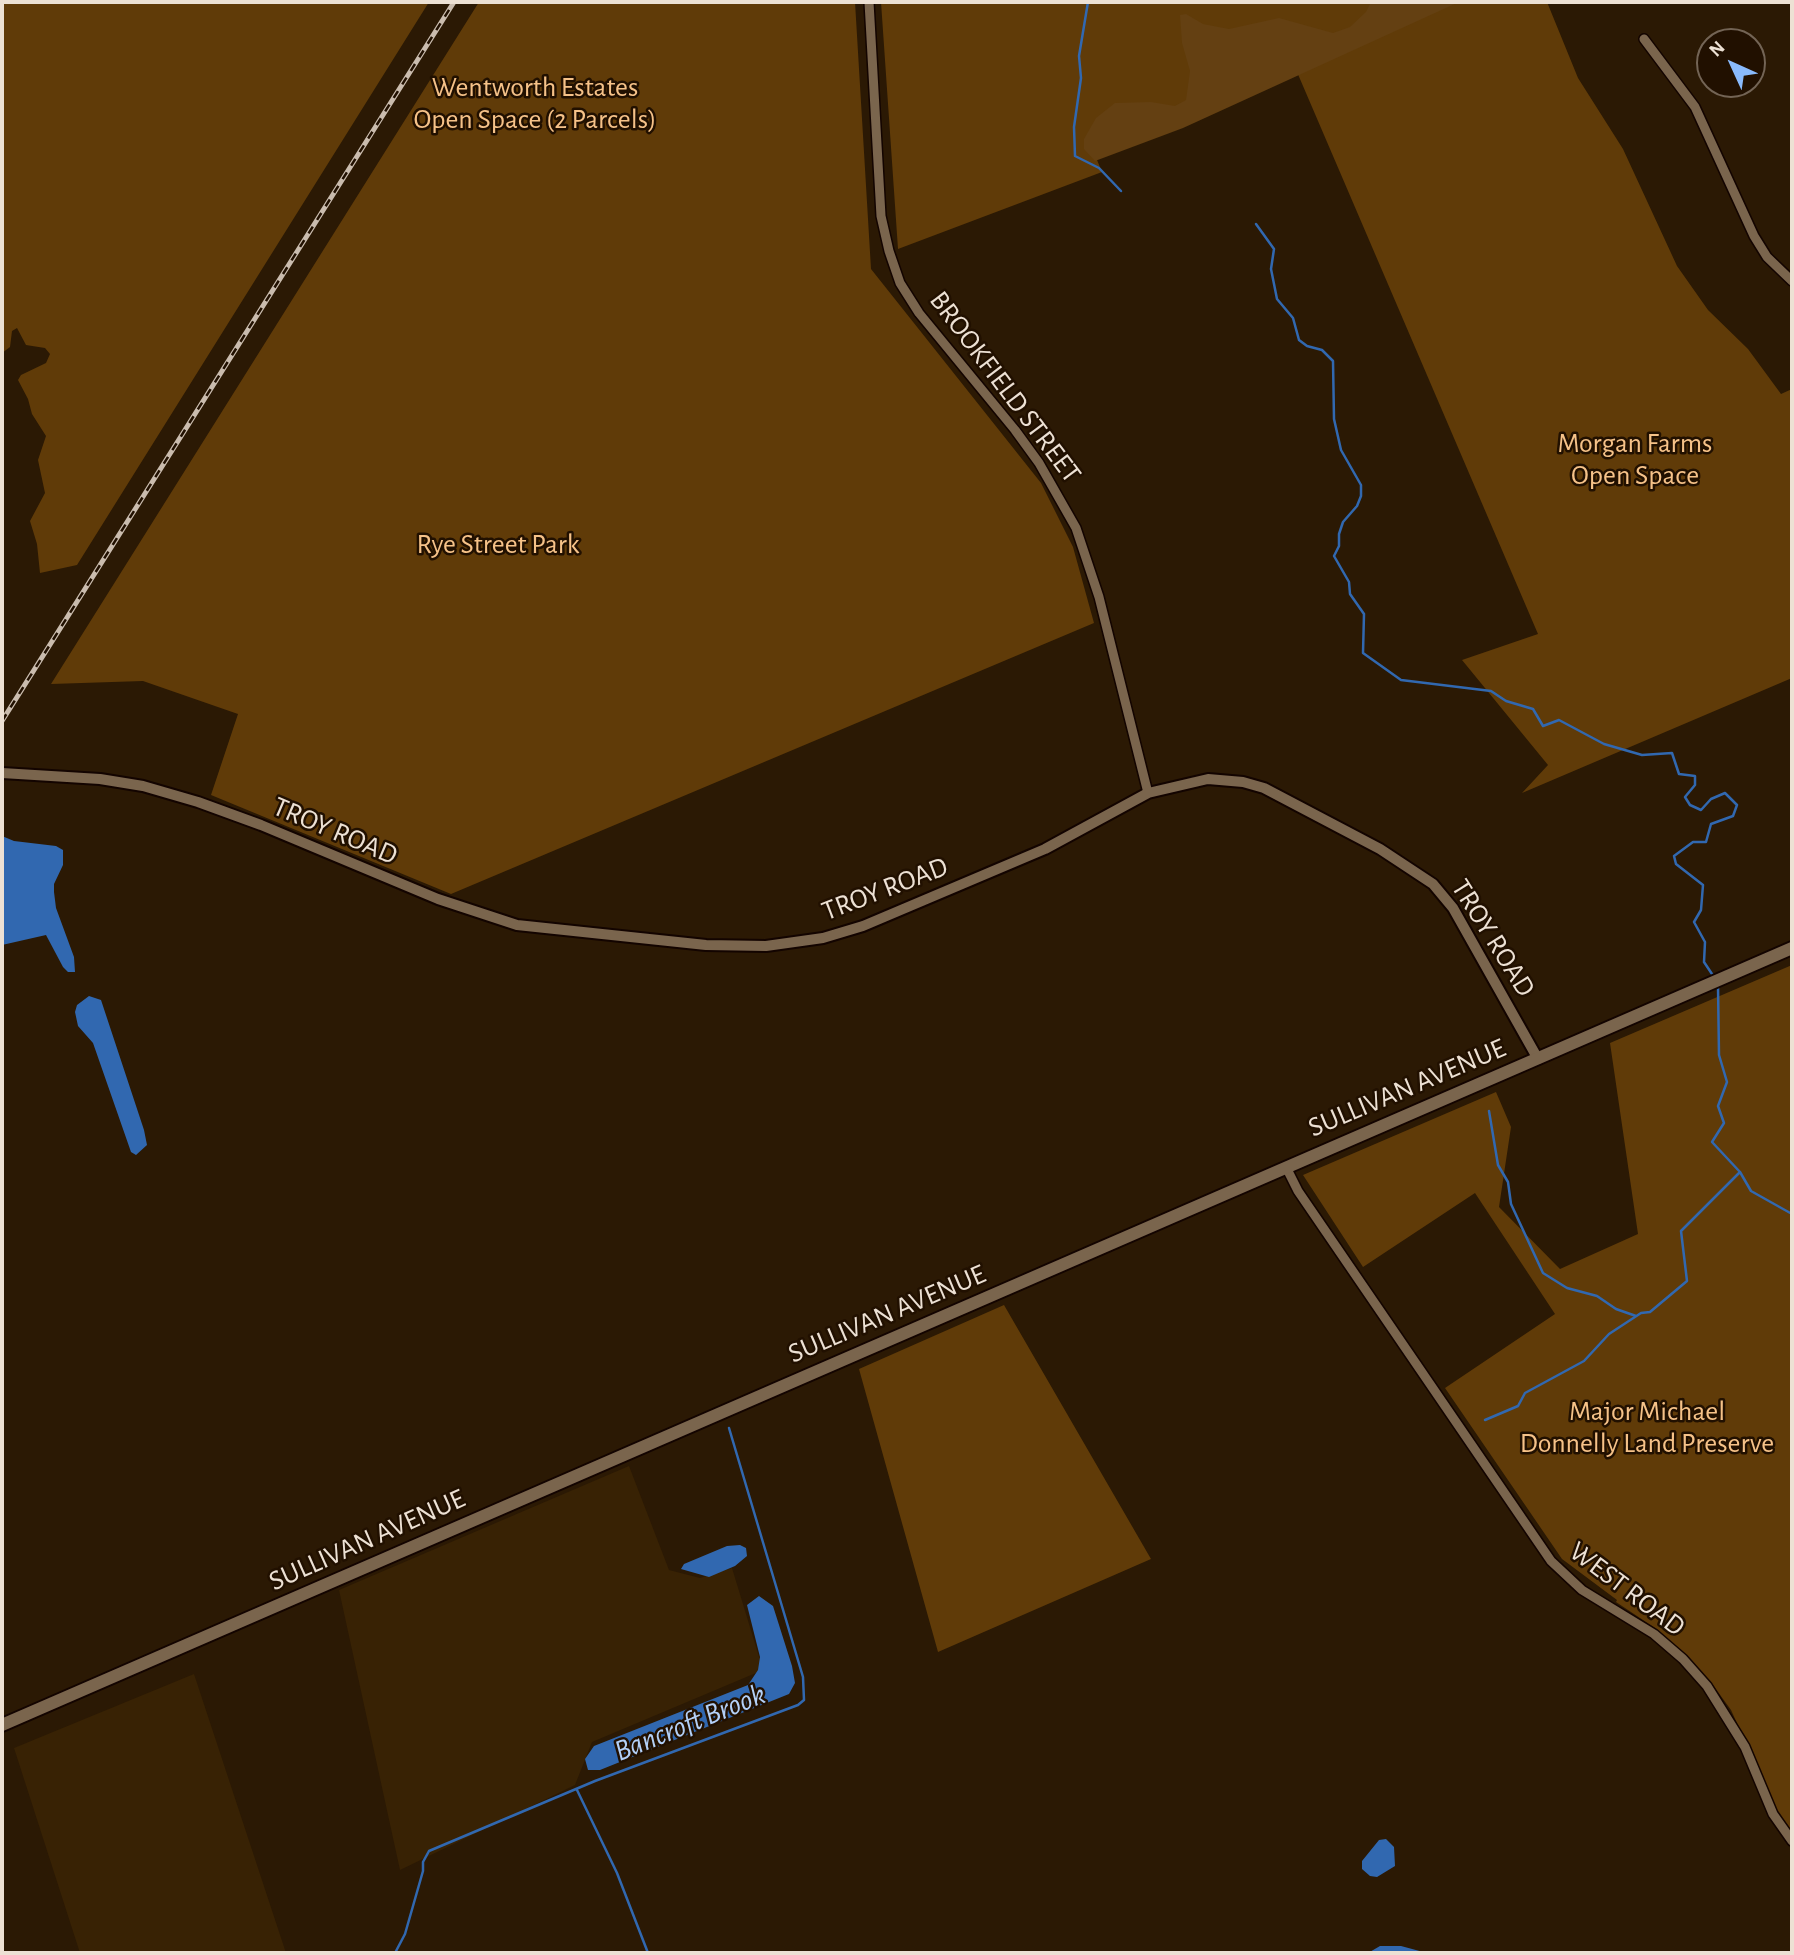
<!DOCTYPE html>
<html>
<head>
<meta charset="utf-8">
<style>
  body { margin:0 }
  #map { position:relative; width:1794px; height:1955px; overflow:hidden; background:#2b1904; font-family:"Alegreya Sans",sans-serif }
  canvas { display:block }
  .frame { position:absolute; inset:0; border:4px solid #ede1d4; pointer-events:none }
  .north { position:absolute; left:1696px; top:28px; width:70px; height:70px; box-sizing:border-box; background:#211000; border:2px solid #736455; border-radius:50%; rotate:315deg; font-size:19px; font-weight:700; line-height:28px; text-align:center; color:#ede1d4 }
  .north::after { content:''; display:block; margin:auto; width:24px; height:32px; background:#89bafc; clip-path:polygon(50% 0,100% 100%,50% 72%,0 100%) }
</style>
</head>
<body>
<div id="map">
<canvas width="1794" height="1955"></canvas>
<div class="frame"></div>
<div class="north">N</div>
</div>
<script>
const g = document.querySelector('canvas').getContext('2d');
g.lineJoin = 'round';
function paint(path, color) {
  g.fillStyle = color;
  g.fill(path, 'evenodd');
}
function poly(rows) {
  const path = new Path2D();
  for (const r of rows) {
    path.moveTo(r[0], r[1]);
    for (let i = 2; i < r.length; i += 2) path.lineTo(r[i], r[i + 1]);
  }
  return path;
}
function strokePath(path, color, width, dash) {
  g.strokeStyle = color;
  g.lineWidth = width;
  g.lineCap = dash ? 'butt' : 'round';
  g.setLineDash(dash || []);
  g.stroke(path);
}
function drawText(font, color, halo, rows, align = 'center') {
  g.font = font + ' "Alegreya Sans",sans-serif';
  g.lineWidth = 5;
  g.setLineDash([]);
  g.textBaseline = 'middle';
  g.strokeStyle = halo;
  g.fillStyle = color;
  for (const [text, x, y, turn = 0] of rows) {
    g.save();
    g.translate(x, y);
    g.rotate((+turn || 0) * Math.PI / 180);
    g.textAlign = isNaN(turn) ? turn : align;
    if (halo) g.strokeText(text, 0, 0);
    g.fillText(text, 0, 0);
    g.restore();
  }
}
paint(poly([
  [629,1466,669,1570,700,1578,732,1568,763,1670,592,1742,575,1785,400,1870,339,1590],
  [194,1674,286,1953,80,1953,14,1748]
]), '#382204');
paint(poly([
  [2,2,429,2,77,565,40,573,37,544,30,521,45,493,38,460,46,436,32,414,28,399,18,380,21,375,46,363,50,354,45,348,26,345,17,328,12,331,10,347,2,353],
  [479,2,855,2,871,269,1041,483,1073,547,1094,623,451,894,211,795,238,714,143,681,51,684],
  [881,2,1547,2,1578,78,1623,149,1677,266,1708,310,1748,349,1781,394,1792,389,1792,678,1522,793,1548,765,1462,660,1538,634,1291,58,1090,143,1102,172,898,249],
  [1792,965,1792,1834,1778,1813,1731,1710,1710,1681,1658,1630,1616,1602,1617,1600,1562,1559,1445,1388,1555,1314,1475,1193,1363,1267,1303,1175,1496,1092,1511,1127,1499,1207,1560,1269,1638,1234,1610,1043],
  [1004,1305,1151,1559,938,1652,859,1369]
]), '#603b08');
paint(poly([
  [1371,2,1459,2,1183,128,1095,161,1084,149,1084,139,1096,118,1115,103,1151,102,1175,106,1186,100,1190,71,1182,43,1180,15,1186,14,1203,24,1229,29,1279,18,1333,33,1350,27,1366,12]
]), '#644012');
paint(poly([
  [2,836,14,841,56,846,63,850,63,865,54,884,54,892,56,908,74,957,75,972,68,972,63,967,46,935,2,945],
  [89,996,101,1000,144,1130,147,1145,136,1155,131,1152,93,1043,78,1026,75,1012,77,1005],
  [740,1545,746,1548,747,1556,735,1566,709,1577,681,1569,684,1564,727,1546],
  [759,1596,773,1606,792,1666,795,1683,789,1694,600,1770,588,1770,585,1759,594,1746,748,1685,758,1670,760,1657,747,1605],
  [1386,1839,1394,1847,1395,1866,1377,1877,1370,1876,1362,1869,1362,1861,1379,1840],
  [1380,1946,1401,1946,1427,1953,1368,1953]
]), '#3168b0');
strokePath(poly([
  [1088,2,1079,56,1081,78,1074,127,1075,156,1099,168,1121,191],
  [1256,224,1274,249,1271,269,1277,299,1293,318,1299,340,1307,346,1322,350,1333,361,1334,419,1341,450,1361,485,1361,496,1357,506,1343,522,1339,534,1339,546,1334,556,1349,582,1350,594,1364,614,1363,653,1401,680,1491,691,1506,701,1533,709,1543,726,1559,720,1604,744,1642,755,1672,753,1679,774,1695,776,1695,785,1685,797,1690,805,1701,810,1711,799,1725,793,1737,805,1733,816,1711,824,1706,842,1693,842,1674,856,1676,864,1703,885,1701,910,1694,922,1705,942,1704,962,1714,977],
  [1718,986,1719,1055,1727,1082,1718,1106,1724,1123,1712,1142,1740,1172,1751,1191,1792,1214],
  [1489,1111,1498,1165,1508,1182,1511,1204,1543,1273,1567,1288,1597,1296,1616,1309,1636,1316],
  [1485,1420,1518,1406,1525,1393,1584,1361,1609,1334,1641,1313,1650,1312,1687,1281,1681,1231,1740,1172],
  [577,1790,617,1873,648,1953],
  [395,1953,405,1934,423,1871,423,1862,429,1851,595,1781,798,1705,804,1700,803,1677,729,1428]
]), '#3168b0', 2.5);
const minor = poly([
  [869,2,881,216,889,251,900,283,919,313,1015,430,1039,463,1076,528,1099,597,1148,793],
  [1644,39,1695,107,1754,236,1767,257,1792,281],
  [1286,1167,1298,1191,1551,1561,1582,1590,1654,1634,1683,1659,1707,1686,1745,1747,1773,1814,1792,1841]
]);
const tertiary = poly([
  [2,773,100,779,143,786,198,802,261,825,438,899,517,925,706,945,766,946,823,938,863,926,1045,849,1148,793,1208,779,1243,782,1264,788,1380,849,1433,884,1453,908,1538,1059]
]);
const secondary = poly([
  [2,1725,1792,948]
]);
strokePath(minor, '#130400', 12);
strokePath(tertiary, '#130400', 14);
strokePath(secondary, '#130400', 16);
strokePath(minor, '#7a654d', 9);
strokePath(tertiary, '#7a654d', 10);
strokePath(secondary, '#7a654d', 12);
const rail = poly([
  [2,721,454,2]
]);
strokePath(rail, '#cabcae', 5);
strokePath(rail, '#211000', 2.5, [8]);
drawText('28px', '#f6c288', '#211000', [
  ["Wentworth Estates",535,88],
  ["Open Space (2 Parcels)",535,120],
  ["Morgan Farms",1635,444],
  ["Open Space",1635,476],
  ["Rye Street Park",498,545],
  ["Major Michael",1647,1412],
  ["Donnelly Land Preserve",1647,1444]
]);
drawText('28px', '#ede1d4', '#211000', [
  ["BROOKFIELD STREET",1005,387,53],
  ["TROY ROAD",335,831,23],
  ["TROY ROAD",885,889,-21],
  ["TROY ROAD",1493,938,58],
  ["SULLIVAN AVENUE",1407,1088,-23],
  ["SULLIVAN AVENUE",887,1314,-23],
  ["SULLIVAN AVENUE",367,1540,-24],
  ["WEST ROAD",1627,1589,37]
]);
drawText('italic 30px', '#b3d0f7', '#211000', [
  ["Bancroft Brook",690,1723,-22]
]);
</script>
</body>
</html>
